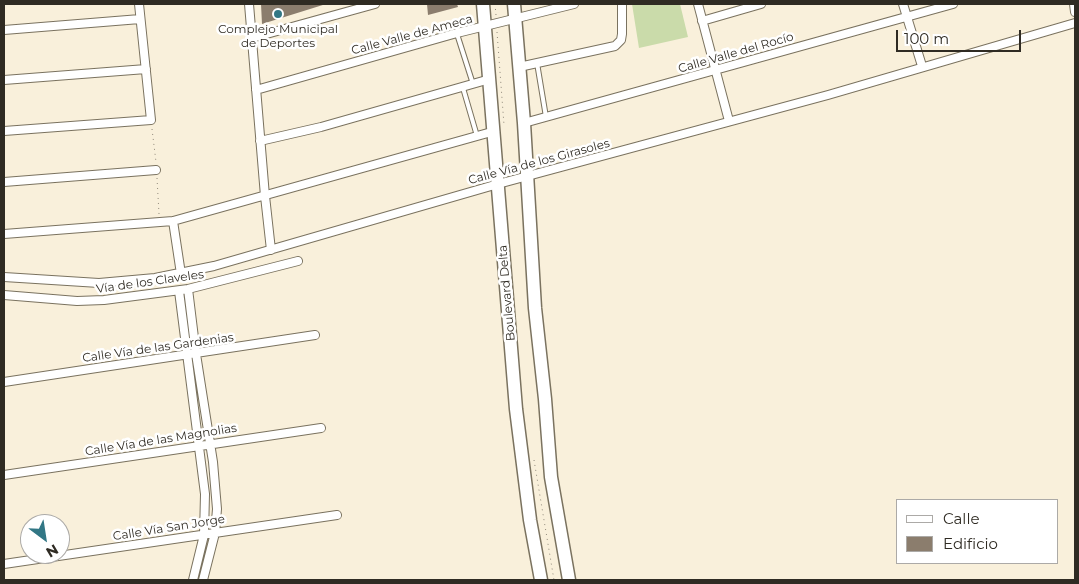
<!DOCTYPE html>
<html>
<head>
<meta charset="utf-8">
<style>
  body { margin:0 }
  #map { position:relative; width:1079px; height:584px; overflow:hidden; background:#f9f0db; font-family:Montserrat,sans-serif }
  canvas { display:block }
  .frame { position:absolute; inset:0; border:5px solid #2f2b23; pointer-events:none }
  .legend { position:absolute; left:896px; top:499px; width:162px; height:65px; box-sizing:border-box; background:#fff; border:1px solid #acaaa7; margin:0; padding:6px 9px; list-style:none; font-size:15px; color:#2f2b23 }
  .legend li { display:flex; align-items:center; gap:10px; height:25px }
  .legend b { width:25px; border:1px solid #acaaa7 }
  .north { position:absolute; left:20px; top:514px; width:50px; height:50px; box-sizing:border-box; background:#fff; border:1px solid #acaaa7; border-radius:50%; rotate:149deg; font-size:14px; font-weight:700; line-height:20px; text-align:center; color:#2f2b23 }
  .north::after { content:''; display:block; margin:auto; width:18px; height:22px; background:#327785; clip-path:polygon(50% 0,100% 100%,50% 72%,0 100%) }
  .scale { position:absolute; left:896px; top:30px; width:125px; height:22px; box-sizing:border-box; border:2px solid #2f2b23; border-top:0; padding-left:6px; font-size:15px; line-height:18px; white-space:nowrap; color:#2f2b23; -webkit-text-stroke:4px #fff; paint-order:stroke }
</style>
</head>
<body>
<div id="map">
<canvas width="1079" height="584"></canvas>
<div class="frame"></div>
<ul class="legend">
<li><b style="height:6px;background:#fff"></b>Calle</li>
<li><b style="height:14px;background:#8b7d6d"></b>Edificio</li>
</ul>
<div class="north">N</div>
<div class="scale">100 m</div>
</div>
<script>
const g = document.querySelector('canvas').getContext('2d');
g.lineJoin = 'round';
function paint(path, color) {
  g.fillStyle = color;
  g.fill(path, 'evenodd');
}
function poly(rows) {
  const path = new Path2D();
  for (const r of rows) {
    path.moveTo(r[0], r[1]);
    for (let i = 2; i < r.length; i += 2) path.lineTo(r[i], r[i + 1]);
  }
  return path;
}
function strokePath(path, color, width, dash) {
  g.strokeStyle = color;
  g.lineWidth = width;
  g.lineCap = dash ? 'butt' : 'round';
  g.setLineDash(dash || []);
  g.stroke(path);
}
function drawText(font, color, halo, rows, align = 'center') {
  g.font = font + ' Montserrat,sans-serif';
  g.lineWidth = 5;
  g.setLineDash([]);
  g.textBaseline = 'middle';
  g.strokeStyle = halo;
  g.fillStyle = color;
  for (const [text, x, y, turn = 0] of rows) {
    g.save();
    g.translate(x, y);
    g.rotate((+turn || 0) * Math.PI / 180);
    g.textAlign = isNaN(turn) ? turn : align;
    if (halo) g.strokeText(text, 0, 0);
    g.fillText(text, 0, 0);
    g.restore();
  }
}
paint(poly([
  [632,4,680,4,688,37,639,48]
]), '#cadbaa');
paint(poly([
  [261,4,326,4,262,24],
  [427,4,457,4,458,7,428,15]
]), '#8b7d6d');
const lane = poly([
  [457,34,473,84],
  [537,63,546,117],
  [463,88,477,136]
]);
const street = poly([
  [249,4,265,196,271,250],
  [698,4,729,121],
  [903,4,922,66],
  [1074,4,1075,12],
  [702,21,761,4],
  [4,30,140,19],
  [252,38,375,4],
  [519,67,615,46,621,40,622,34,622,4],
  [4,80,146,69],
  [256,90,457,33,574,4],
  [524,123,953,4],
  [4,131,151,120,139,4],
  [260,141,321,127,490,79],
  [4,182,156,170],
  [173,221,181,274],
  [4,234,173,221,495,131],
  [4,277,99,283,155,278,214,266,498,184,828,95,1075,23],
  [188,289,196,354,213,462,217,509,215,533,203,580],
  [179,291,205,494,204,535,193,580],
  [4,295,77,301,104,300,188,289,298,261],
  [4,382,315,335],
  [4,475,321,428],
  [4,564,337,515]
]);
const primary = poly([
  [483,4,516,409,530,520,541,580],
  [514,4,524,123,535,308,545,399,551,477,569,580]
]);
strokePath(lane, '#7a725f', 6);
strokePath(street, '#7a725f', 10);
strokePath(primary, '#7a725f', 15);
strokePath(poly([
  [495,4,496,15],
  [497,32,504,125],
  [152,129,156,162],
  [157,178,159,214],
  [534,460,554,580]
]), '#8e8779', 1, [1, 4]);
strokePath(lane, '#fff', 4);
strokePath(street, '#fff', 8);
strokePath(primary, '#fff', 12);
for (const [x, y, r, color] of [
  [278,14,5,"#327785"]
]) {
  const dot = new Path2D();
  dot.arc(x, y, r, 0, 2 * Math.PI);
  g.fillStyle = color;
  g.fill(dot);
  strokePath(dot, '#fff', 2);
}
drawText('12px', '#2f2b23', '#fff', [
  ["Complejo Municipal",278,29],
  ["de Deportes",278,43]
]);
drawText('12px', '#2f2b23', '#fff', [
  ["Calle Valle de Ameca",412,35,-15],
  ["Calle Valle del Rocío",736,53,-16],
  ["Calle Vía de los Girasoles",539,162,-15],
  ["Vía de los Claveles",150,282,-8],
  ["Boulevard Delta",507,293,-95],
  ["Calle Vía de las Gardenias",158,348,-8],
  ["Calle Vía de las Magnolias",161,440,-9],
  ["Calle Vía San Jorge",169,528,-9]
]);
</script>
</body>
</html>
